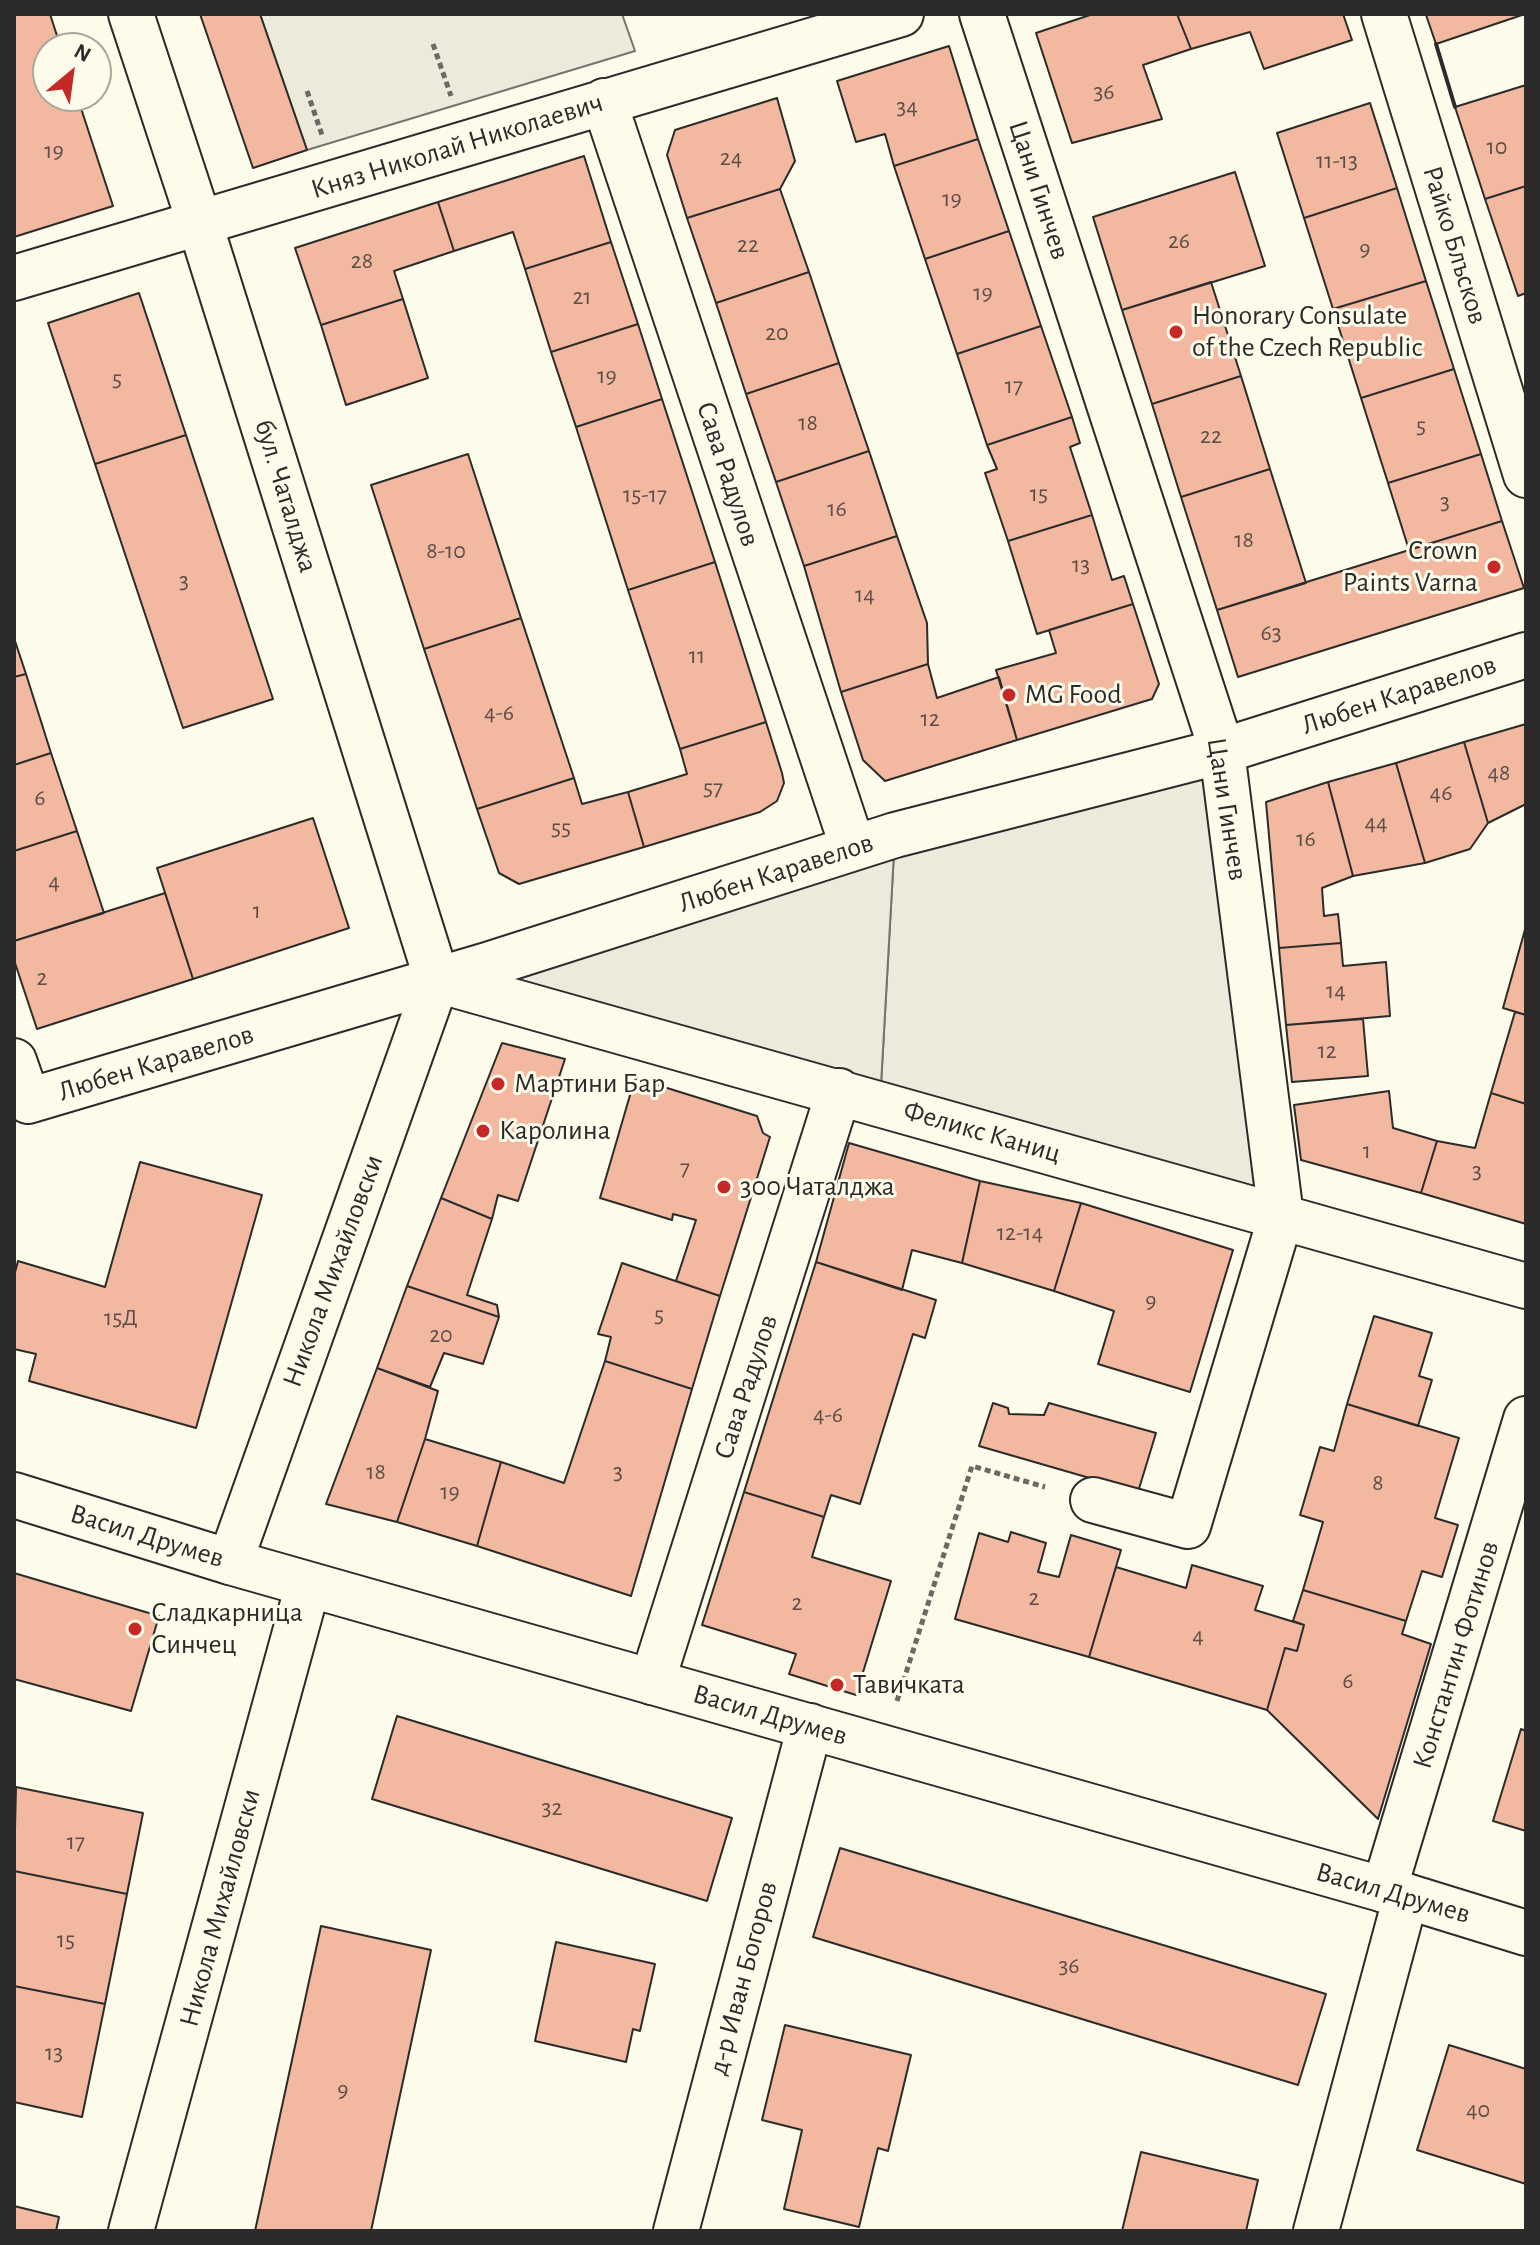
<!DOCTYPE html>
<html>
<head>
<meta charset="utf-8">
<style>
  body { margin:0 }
  #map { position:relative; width:1540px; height:2245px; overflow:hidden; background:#fdfbea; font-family:"Alegreya Sans",sans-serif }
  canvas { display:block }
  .frame { position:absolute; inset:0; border:16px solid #2b2b2b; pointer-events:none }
  .north { position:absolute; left:32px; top:32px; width:80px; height:80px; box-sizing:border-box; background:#fdfbea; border:2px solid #a9a89e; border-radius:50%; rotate:29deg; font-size:22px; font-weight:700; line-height:32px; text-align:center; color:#2b2b2b }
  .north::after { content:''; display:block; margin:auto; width:28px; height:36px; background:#c62828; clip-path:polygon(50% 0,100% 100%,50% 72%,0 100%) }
</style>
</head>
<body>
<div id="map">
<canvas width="1540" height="2245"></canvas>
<div class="frame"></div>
<div class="north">N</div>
</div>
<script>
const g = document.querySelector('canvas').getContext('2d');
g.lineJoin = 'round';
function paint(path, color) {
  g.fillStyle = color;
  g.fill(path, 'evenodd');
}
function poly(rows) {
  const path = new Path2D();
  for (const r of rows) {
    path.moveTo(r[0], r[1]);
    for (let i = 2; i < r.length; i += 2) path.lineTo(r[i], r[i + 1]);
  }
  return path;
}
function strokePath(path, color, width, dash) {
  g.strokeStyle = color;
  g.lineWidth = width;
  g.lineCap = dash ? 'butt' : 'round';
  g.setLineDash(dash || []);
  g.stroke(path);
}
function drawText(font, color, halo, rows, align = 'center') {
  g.font = font + ' "Alegreya Sans",sans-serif';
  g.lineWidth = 6;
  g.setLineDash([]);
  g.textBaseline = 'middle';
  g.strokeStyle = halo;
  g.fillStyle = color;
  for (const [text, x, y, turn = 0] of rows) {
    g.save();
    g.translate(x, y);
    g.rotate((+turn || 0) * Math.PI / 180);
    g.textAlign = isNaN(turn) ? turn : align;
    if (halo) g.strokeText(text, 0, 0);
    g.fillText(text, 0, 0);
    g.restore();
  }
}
const green = poly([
  [260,14,622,14,635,51,307,150,260,14],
  [1222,751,1281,1216,880,1103,895,835,1222,751]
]);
paint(green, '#ecebdb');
strokePath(green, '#74746e', 2);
const parking = poly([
  [895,835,880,1103,437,980,895,835]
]);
paint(parking, '#eceadb');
strokePath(parking, '#74746e', 2);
const building = poly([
  [14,14,50,14,61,48,48,48,48,96,77,96,113,206,14,237,14,14],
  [200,14,260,14,307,150,253,168,200,14],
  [1093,14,1177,14,1191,49,1143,65,1162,119,1072,143,1036,33,1093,14],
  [1177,14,1343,14,1352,40,1264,69,1250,32,1191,49,1177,14],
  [1428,14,1525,14,1436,44,1426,15,1428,14],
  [949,46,978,139,894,166,885,134,856,142,837,81,949,46],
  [1526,85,1526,186,1485,199,1455,107,1526,85],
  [777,98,795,161,780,189,687,218,667,155,675,130,777,98],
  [1370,103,1397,188,1304,218,1277,133,1370,103],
  [978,139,1009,231,925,259,894,166,978,139],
  [584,156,611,242,525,269,513,232,454,251,438,202,584,156],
  [1235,172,1265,266,1122,310,1093,217,1235,172],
  [1526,186,1526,293,1518,296,1485,199,1526,186],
  [1397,188,1426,281,1333,309,1304,218,1397,188],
  [780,189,809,272,716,303,687,218,780,189],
  [438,202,454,251,394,271,403,299,321,325,295,248,438,202],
  [1009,231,1041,326,957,354,925,259,1009,231],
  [611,242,638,324,551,352,525,269,611,242],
  [809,272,839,363,746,394,716,303,809,272],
  [1426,281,1454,369,1361,398,1333,309,1426,281],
  [1211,282,1241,376,1152,404,1122,310,1211,282],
  [139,293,186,435,95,464,48,323,139,293],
  [403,299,428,378,346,405,321,325,403,299],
  [638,324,662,399,576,427,551,352,638,324],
  [1041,326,1072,417,987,445,957,354,1041,326],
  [839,363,869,451,776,482,746,394,839,363],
  [1454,369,1481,454,1388,483,1361,398,1454,369],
  [1241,376,1270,469,1181,497,1152,404,1241,376],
  [662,399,715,562,628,590,576,427,662,399],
  [1072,417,1080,443,1070,447,1092,515,1008,541,985,473,997,469,987,445,1072,417],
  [186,435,273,699,183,728,95,464,186,435],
  [869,451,897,536,804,566,776,482,869,451],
  [468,454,521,618,424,649,371,485,468,454],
  [1481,454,1502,521,1409,550,1388,483,1481,454],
  [1270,469,1306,583,1217,610,1181,497,1270,469],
  [1092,515,1112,580,1124,576,1133,604,1037,634,1008,541,1092,515],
  [1502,521,1524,588,1238,677,1217,610,1502,521],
  [897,536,927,623,928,664,841,692,804,566,897,536],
  [715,562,766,722,680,749,628,590,715,562],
  [1133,604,1159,684,1152,699,1017,740,996,670,1056,653,1049,630,1133,604],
  [521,618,574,778,477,809,424,649,521,618],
  [14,638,26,674,14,677,14,638],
  [928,664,937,698,999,677,1017,740,885,781,863,760,841,692,928,664],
  [26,674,51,753,14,765,14,677,26,674],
  [766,722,782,773,784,783,777,801,760,812,644,847,628,792,687,774,680,749,766,722],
  [1526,724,1526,804,1488,823,1464,742,1526,724],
  [1464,742,1488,823,1470,849,1425,863,1396,763,1464,742],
  [51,753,77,831,14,851,14,765,51,753],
  [1396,763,1425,863,1353,876,1328,782,1396,763],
  [574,778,582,804,628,792,644,847,519,884,499,873,477,809,574,778],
  [1328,782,1353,876,1322,888,1324,916,1338,914,1341,943,1279,948,1266,802,1328,782],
  [313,818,349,928,193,979,157,868,313,818],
  [77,831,104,913,14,941,14,851,77,831],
  [165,893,193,979,37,1029,14,960,14,941,165,893],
  [1526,926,1526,1015,1503,1008,1526,926],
  [1341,943,1343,966,1386,962,1390,1016,1286,1025,1279,948,1341,943],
  [1515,1012,1526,1015,1526,1104,1491,1093,1515,1012],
  [1363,1019,1368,1076,1292,1082,1286,1025,1363,1019],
  [502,1043,565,1059,518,1201,498,1195,492,1219,441,1198,502,1043],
  [635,1078,757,1116,763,1133,770,1137,720,1296,676,1281,696,1220,673,1214,672,1220,600,1198,635,1078],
  [1389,1091,1393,1128,1437,1141,1421,1193,1301,1160,1294,1105,1389,1091],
  [1491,1093,1526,1104,1526,1224,1421,1193,1437,1141,1475,1148,1491,1093],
  [849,1143,980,1181,962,1263,912,1250,902,1290,816,1262,849,1143],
  [140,1162,262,1195,196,1428,29,1381,36,1354,14,1349,14,1276,18,1261,105,1287,140,1162],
  [980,1181,1081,1203,1054,1291,962,1263,980,1181],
  [441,1198,492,1219,467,1295,497,1305,499,1317,407,1286,441,1198],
  [1081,1203,1233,1250,1190,1392,1098,1364,1114,1311,1054,1291,1081,1203],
  [816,1262,936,1300,925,1338,913,1334,860,1504,831,1495,824,1517,744,1492,816,1262],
  [622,1263,720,1296,692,1389,605,1361,611,1337,598,1334,622,1263],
  [407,1286,499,1317,483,1364,444,1353,430,1387,377,1368,407,1286],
  [1374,1316,1432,1333,1419,1376,1432,1380,1418,1426,1347,1404,1374,1316],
  [605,1361,692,1389,631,1596,477,1546,501,1462,564,1483,605,1361],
  [377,1368,438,1391,425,1439,397,1522,326,1504,377,1368],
  [993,1403,1008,1408,1009,1414,1044,1415,1049,1403,1156,1433,1138,1492,979,1446,993,1403],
  [1347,1404,1459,1438,1435,1518,1458,1525,1442,1577,1422,1571,1406,1621,1303,1590,1323,1522,1300,1515,1320,1447,1334,1451,1347,1404],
  [425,1439,501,1462,477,1546,397,1522,425,1439],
  [744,1492,824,1517,812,1557,891,1581,856,1695,789,1674,796,1654,702,1625,744,1492],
  [1011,1532,1046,1543,1038,1572,1059,1577,1071,1535,1121,1550,1089,1657,955,1619,979,1533,1008,1542,1011,1532],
  [1192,1565,1263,1586,1255,1610,1304,1625,1297,1651,1285,1648,1267,1710,1089,1657,1116,1567,1186,1588,1192,1565],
  [14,1573,159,1616,131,1711,14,1679,14,1573],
  [1303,1590,1406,1621,1402,1634,1431,1644,1378,1819,1267,1710,1285,1648,1297,1651,1304,1625,1293,1621,1303,1590],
  [397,1716,732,1818,707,1901,372,1799,397,1716],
  [1521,1729,1526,1731,1526,1831,1493,1821,1521,1729],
  [16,1787,143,1813,127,1894,14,1871,16,1787],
  [840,1848,1326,1994,1298,2085,813,1937,840,1848],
  [14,1871,127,1894,105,2004,14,1986,14,1871],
  [321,1926,431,1950,371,2231,255,2231,321,1926],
  [556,1942,655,1964,640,2031,633,2029,626,2062,535,2041,556,1942],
  [14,1986,105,2004,82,2117,14,2102,14,1986],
  [785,2025,911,2055,888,2151,878,2148,859,2227,784,2209,802,2130,762,2120,785,2025],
  [1449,2045,1526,2069,1526,2184,1417,2150,1449,2045],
  [1141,2152,1258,2180,1246,2231,1122,2231,1141,2152],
  [14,2206,59,2217,56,2231,14,2231,14,2206]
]);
paint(building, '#f2b8a0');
strokePath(building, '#2b2b2b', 2);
const street = poly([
  [982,14,1222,751,1281,1216,1188,1526,1093,1500],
  [1384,14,1526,475],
  [604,101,853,848],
  [14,278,901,14],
  [437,980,1526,1286],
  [14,1061,28,1101,487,965,895,835,1222,751,1526,655],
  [14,1495,230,1562],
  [652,1682,839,1091],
  [1384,1890,1526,1419],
  [131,2231,308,1585],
  [676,2231,810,1726],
  [1316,2231,1406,1896]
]);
const secondary = poly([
  [131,14,200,224,437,980,230,1562,1406,1896,1526,1933]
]);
strokePath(street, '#2b2b2b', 48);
strokePath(secondary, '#2b2b2b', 48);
strokePath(poly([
  [433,44,451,96],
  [307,91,322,135],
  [897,1701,972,1466,1045,1487]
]), '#6a6964', 5, [6, 4]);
strokePath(street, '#fdfbea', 44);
strokePath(secondary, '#fdfbea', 44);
strokePath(poly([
  [1436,44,1455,107]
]), '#2b2b2b', 4);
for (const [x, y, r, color] of [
  [1176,332,8,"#c62828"],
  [1494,567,8,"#c62828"],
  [1009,695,8,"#c62828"],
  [498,1084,8,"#c62828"],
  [483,1131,8,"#c62828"],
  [724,1187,8,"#c62828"],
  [135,1629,8,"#c62828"],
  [837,1685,8,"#c62828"]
]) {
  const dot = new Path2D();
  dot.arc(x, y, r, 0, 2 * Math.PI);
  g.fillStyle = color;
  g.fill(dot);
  strokePath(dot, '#fdfbea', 3);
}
drawText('24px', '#5d4e48', null, [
  ["36",1104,92],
  ["34",907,107],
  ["10",1497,147],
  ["19",54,151],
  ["24",731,158],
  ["11-13",1337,161],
  ["19",952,199],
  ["26",1179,241],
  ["22",748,245],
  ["9",1365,249],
  ["28",362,261],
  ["19",983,293],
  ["21",582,297],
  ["20",777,333],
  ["19",607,376],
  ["5",117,379],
  ["17",1014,386],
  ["18",808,423],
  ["5",1421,426],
  ["22",1211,436],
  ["15",1039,494],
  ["15-17",645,495],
  ["3",1445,502],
  ["16",837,509],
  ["18",1244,540],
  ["8-10",446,551],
  ["13",1081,565],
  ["3",184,581],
  ["14",865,595],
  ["63",1271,633],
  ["11",697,656],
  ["4-6",499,713],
  ["12",930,719],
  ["48",1499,773],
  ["57",713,788],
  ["46",1441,793],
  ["6",40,798],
  ["44",1376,823],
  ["55",561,828],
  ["16",1306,839],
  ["4",54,882],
  ["1",257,911],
  ["2",42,978],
  ["14",1336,991],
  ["12",1327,1051],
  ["1",1367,1151],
  ["7",685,1168],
  ["3",1477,1171],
  ["12-14",1020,1233],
  ["9",1151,1301],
  ["5",659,1315],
  ["15Д",121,1318],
  ["20",441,1335],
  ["4-6",828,1415],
  ["18",376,1472],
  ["3",618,1472],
  ["8",1378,1483],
  ["19",450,1492],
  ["2",1034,1598],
  ["2",797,1603],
  ["4",1198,1636],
  ["6",1348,1681],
  ["32",552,1808],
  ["17",76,1842],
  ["15",66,1940],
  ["36",1069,1966],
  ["13",54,2053],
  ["9",343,2090],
  ["40",1478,2110]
]);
drawText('28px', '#2b2b2b', '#fdfbea', [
  ["Княз Николай Николаевич",457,146,-17],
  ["Цани Гинчев",1039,190,72],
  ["Райко Блъсков",1455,245,73],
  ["Сава Радулов",728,474,72],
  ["бул. Чаталджа",286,496,73],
  ["Любен Каравелов",1399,695,-18],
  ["Цани Гинчев",1227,809,81],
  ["Любен Каравелов",776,873,-18],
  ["Любен Каравелов",156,1063,-17],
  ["Феликс Каниц",982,1132,16],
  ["Никола Михайловски",333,1271,-70],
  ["Сава Радулов",746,1387,-72],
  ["Васил Друмев",147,1536,17],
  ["Константин Фотинов",1456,1655,-73],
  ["Васил Друмев",770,1715,16],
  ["Васил Друмев",1393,1893,16],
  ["Никола Михайловски",220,1908,-75],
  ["д-р Иван Богоров",743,1978,-75]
]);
drawText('28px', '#2b2b2b', '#fdfbea', [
  ["Honorary Consulate",1192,316],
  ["of the Czech Republic",1192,348],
  ["Crown",1478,551,"right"],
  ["Paints Varna",1478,583,"right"],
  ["MG Food",1025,695],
  ["Мартини Бар",514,1084],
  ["Каролина",499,1131],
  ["300 Чаталджа",740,1187],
  ["Сладкарница",151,1613],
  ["Синчец",151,1645],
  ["Тавичката",853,1685]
], 'left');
</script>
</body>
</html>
